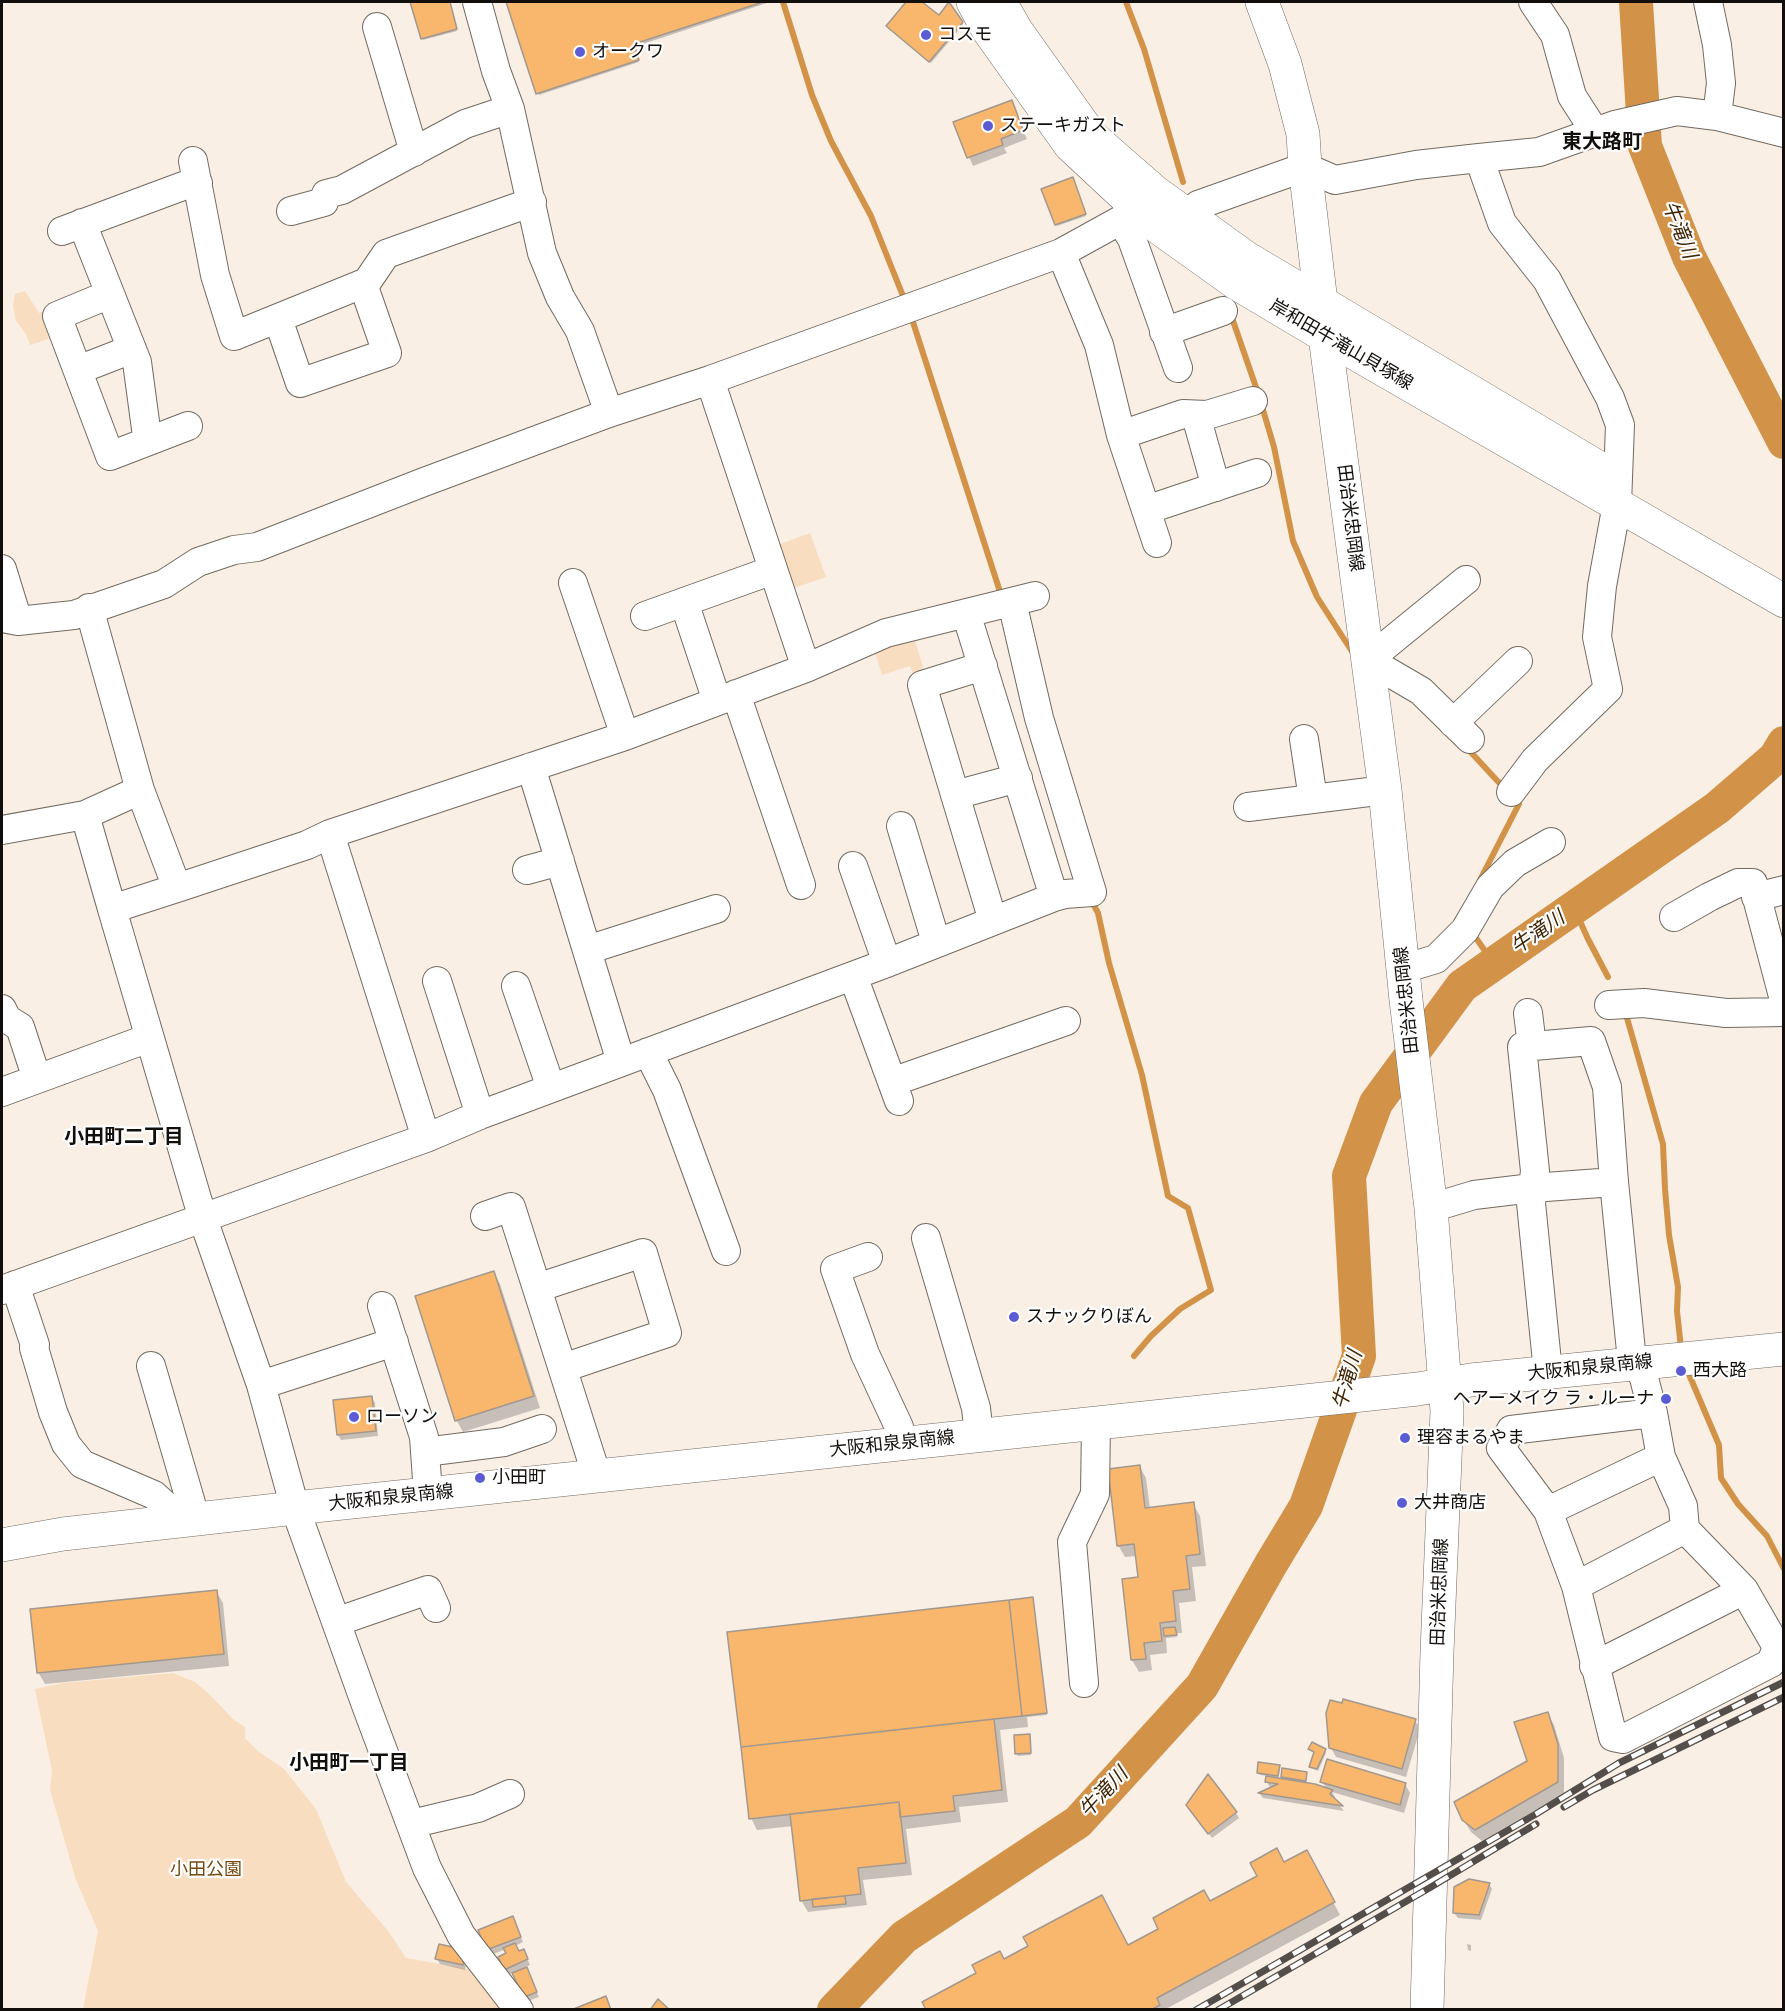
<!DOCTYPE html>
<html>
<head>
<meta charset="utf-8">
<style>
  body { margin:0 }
  #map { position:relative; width:1785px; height:2011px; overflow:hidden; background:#f9efe5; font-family:Karla,sans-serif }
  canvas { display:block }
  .frame { position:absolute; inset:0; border:3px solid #120e0b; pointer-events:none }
</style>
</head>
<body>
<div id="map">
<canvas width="1785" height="2011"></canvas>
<div class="frame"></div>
</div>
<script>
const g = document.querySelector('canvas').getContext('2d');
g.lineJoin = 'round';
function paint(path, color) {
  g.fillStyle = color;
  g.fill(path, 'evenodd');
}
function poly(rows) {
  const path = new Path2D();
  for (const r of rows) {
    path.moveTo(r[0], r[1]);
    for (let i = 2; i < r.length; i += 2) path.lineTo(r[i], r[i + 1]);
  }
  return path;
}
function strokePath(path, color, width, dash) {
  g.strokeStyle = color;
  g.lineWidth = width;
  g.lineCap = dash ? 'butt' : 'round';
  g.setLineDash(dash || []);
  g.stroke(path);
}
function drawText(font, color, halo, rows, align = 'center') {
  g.font = font + ' Karla,"Noto Sans JP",sans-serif';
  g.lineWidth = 4.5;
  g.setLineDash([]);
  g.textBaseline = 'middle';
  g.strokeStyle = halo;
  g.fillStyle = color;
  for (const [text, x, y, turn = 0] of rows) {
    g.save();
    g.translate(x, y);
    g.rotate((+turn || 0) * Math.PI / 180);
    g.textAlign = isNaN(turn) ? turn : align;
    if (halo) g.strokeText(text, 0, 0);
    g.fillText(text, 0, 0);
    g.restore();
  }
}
paint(poly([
  [25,291,39,313,47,310,57,336,30,345,26,334,16,321,13,306,15,294],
  [810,533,826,577,788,590,772,547],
  [913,635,926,676,915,679,910,666,882,675,873,647],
  [173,1673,195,1682,208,1693,234,1720,245,1727,245,1738,259,1752,284,1769,316,1809,346,1882,389,1932,406,1958,479,1971,508,2009,83,2009,98,1931,76,1880,50,1790,52,1771,35,1689,63,1683]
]), '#f9ddc0');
paint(poly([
  [412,2,449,2,457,31,423,40],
  [508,2,770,2,634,47,639,62,539,95],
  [908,2,920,2,939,17,949,4,963,25,931,63,888,26],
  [1011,102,1027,139,1004,148,1007,153,973,166,955,123],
  [1073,181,1086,216,1057,226,1056,224],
  [493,1272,500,1284,540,1408,463,1432,457,1421,416,1297],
  [372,1398,375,1403,378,1436,341,1440,338,1435],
  [1140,1467,1146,1478,1150,1509,1193,1504,1200,1516,1206,1566,1192,1567,1196,1601,1179,1603,1182,1633,1176,1633,1177,1637,1166,1638,1167,1653,1150,1655,1152,1670,1139,1672,1132,1660,1123,1581,1139,1579,1137,1556,1125,1557,1118,1545],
  [216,1591,223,1603,229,1666,45,1684,38,1672],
  [1033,1601,1047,1715,1027,1717,1028,1727,1000,1730,1008,1802,959,1807,961,1822,906,1829,912,1875,863,1880,867,1905,808,1912,801,1900,793,1826,757,1830,751,1818],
  [1547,1713,1554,1725,1564,1758,1564,1794,1482,1841,1471,1832,1463,1819,1529,1762],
  [1415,1720,1420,1729,1406,1777,1336,1757,1331,1748],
  [1030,1738,1031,1755,1018,1756,1017,1754],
  [1310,1749,1325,1750,1326,1753,1318,1771,1310,1767,1315,1753],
  [1279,1767,1278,1779,1284,1780,1282,1777,1306,1774,1306,1784,1327,1789,1322,1782,1405,1784,1410,1793,1404,1813,1332,1792,1335,1797,1334,1799,1344,1811,1263,1798,1260,1794,1271,1789,1267,1782,1268,1776,1260,1775,1258,1772],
  [1191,1811,1236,1813,1239,1818,1212,1838],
  [1284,1864,1313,1864,1340,1915,1164,2010,928,2010,1004,1961,1128,1946],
  [1489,1884,1492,1889,1481,1920,1458,1918,1454,1913],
  [515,1924,523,1942,515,1946,519,1953,526,1956,530,1965,525,1967,539,1997,528,2001,513,1972,508,1975,505,1969,508,1954,506,1949,491,1955,488,1950],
  [1467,1944,1471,1945,1471,1951,1468,1950],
  [468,1956,465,1970,440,1964,437,1959]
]), '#0003');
strokePath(poly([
  [783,2,812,95,831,141,871,216,905,301],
  [1126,2,1144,49,1183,182],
  [1231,315,1258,393],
  [911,316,1002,598],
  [1261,403,1274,447,1293,541,1317,597,1353,653],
  [1466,747,1504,788],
  [1480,880,1519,804,1513,797],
  [1091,900,1098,913,1109,963,1142,1075,1168,1196,1188,1208,1211,1290,1180,1309,1151,1336,1134,1356],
  [1574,908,1588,939,1608,977],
  [1476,938,1494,964],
  [1625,1011,1663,1144,1665,1189,1669,1235,1678,1287,1677,1311,1681,1348],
  [1688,1372,1719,1445,1721,1478,1738,1504,1767,1536,1784,1569]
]), '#d29349', 6);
strokePath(poly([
  [1636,2,1645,146,1689,257,1784,442],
  [834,2010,904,1937,1078,1822,1202,1686,1271,1564,1306,1506,1359,1356,1349,1176,1376,1103,1462,986,1717,808,1775,758,1784,743]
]), '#d29349', 34);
const building = poly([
  [410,2,450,2,457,29,421,39,410,2],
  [506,2,763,2,634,44,639,60,536,94,506,2],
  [906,2,922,2,939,15,949,2,963,22,929,62,886,26,906,2],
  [1012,100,1023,130,1001,139,1003,145,967,158,953,122,1012,100],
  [1073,177,1086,214,1055,225,1041,189,1073,177],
  [494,1271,534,1396,455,1421,415,1296,494,1271],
  [372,1396,376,1431,337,1435,333,1400,372,1396],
  [1140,1465,1145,1508,1194,1502,1200,1554,1186,1556,1190,1589,1173,1591,1176,1621,1160,1623,1162,1641,1144,1643,1146,1659,1131,1660,1122,1579,1138,1577,1134,1544,1117,1546,1108,1469,1140,1465],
  [217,1590,224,1654,37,1673,30,1609,217,1590],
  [1033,1597,1047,1713,1022,1716,1009,1600,1033,1597],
  [1009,1600,1022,1716,741,1747,727,1632,1009,1600],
  [1175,1627,1177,1635,1164,1636,1163,1628,1175,1627],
  [1343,1699,1416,1719,1402,1769,1329,1748,1326,1713,1330,1700,1342,1703,1343,1699],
  [1548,1712,1558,1744,1558,1782,1475,1830,1462,1820,1454,1802,1527,1761,1514,1722,1548,1712],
  [994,1719,1002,1790,953,1796,955,1811,900,1817,899,1802,749,1819,741,1747,994,1719],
  [1030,1734,1031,1753,1015,1754,1014,1735,1030,1734],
  [1312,1742,1326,1749,1317,1769,1309,1767,1314,1752,1308,1749,1312,1742],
  [1327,1759,1406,1783,1400,1805,1320,1782,1327,1759],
  [1258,1762,1280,1765,1278,1776,1257,1773,1258,1762],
  [1282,1768,1307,1772,1306,1781,1281,1777,1282,1768],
  [1208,1774,1237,1812,1208,1834,1186,1805,1208,1774],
  [1266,1776,1315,1784,1333,1790,1330,1794,1343,1806,1258,1793,1278,1784,1265,1782,1266,1776],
  [899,1802,906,1863,858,1868,861,1894,800,1901,790,1814,899,1802],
  [1277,1848,1284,1862,1307,1850,1335,1902,1157,1998,1160,2005,1151,2010,926,2010,922,2002,976,1973,972,1965,1000,1951,1004,1959,1028,1946,1023,1937,1102,1895,1128,1945,1158,1929,1153,1918,1204,1890,1210,1901,1257,1876,1250,1863,1277,1848],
  [1469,1879,1490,1883,1479,1915,1453,1913,1454,1887,1469,1879],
  [845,1896,846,1904,813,1907,812,1899,845,1896],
  [513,1916,521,1937,486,1950,478,1930,513,1916],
  [515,1943,519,1951,524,1949,528,1959,504,1970,498,1957,506,1953,503,1948,515,1943],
  [439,1944,466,1950,463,1965,435,1959,439,1944],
  [527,1967,537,1992,524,1997,512,1973,527,1967],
  [606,1996,611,2010,571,2010,606,1996],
  [658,1999,670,2010,650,2010,658,1999]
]);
paint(building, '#f8b76d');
strokePath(building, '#a2988f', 1.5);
const minor = poly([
  [477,2,496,71,510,109,542,253,560,297,580,331,609,413],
  [1533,2,1555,35,1572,96,1595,132],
  [1708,2,1717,45,1721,83,1717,116],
  [377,27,414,152],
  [1479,158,1539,152,1615,125,1677,111,1717,116,1784,133],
  [193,161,215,275,234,336,367,282,386,254,532,202],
  [1196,207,1198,205,1305,167,1335,180,1416,165,1479,158,1502,223,1547,280,1610,398,1620,425,1617,504,1602,586,1597,637,1608,689,1535,760,1511,792],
  [291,211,324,202,326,194,342,190,465,124,510,109],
  [1121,221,1132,239,1178,368],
  [82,223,137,362,146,429,151,440],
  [62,231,183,186,198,183],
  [1061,253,1099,345,1121,435,1157,543],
  [110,294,57,316,110,456,188,426],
  [278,319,300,383,387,353,363,284],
  [1164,332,1223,311],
  [78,370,132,349],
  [710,380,806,668],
  [1196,416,1216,487],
  [1121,435,1183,414,1207,415,1253,401],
  [1146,510,1257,473],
  [2,569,18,621],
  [1466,580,1368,660,1421,691,1470,739],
  [573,583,625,736],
  [684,602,717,701],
  [89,608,140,790,177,888,112,909,203,1219,261,1385,295,1508,367,1708,427,1868,461,1935,519,2010],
  [966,613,1054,897],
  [645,616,773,570],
  [2,618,18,621,74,615,164,584,198,562,234,550,257,547,424,482,609,413,710,380,1061,253,1139,210,1153,194],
  [983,666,922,685,993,921],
  [736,694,801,885],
  [1453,723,1518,661],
  [1304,739,1313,799],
  [531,767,621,1062],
  [955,795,1018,778],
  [1248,807,1385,790],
  [85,815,112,909],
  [901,826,936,942],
  [2,830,85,815,140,790],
  [330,834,426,1138],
  [853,866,887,963],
  [527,870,560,861],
  [177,888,307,845,330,834,625,736,806,668,886,633,1035,596],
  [1756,897,1784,890],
  [1674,917,1709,897,1738,883,1753,883,1784,1000],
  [587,950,716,909],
  [1403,969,1436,959,1465,930,1490,887,1515,863,1551,842],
  [853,976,899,1101],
  [437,981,480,1115],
  [516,986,551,1088],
  [1609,1005,1644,1003,1726,1013,1784,1012],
  [2,1009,7,1019,20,1027,37,1079],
  [1528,1013,1532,1046],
  [648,1052,667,1090,726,1251],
  [892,1082,1066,1021],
  [2,1092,149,1038],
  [1431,1208,1474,1195,1532,1188,1614,1182],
  [485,1216,511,1207,593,1464,595,1476],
  [926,1238,976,1408,979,1435],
  [868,1257,835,1269,865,1354,899,1427,901,1443],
  [15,1285,35,1345,34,1348,53,1412,66,1444,82,1464,154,1495,165,1505,175,1522],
  [537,1288,643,1253,667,1333,563,1368],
  [2,1290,426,1138,480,1115,887,963,1054,897,1065,894,1092,892,1039,718,1012,602],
  [382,1306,424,1437,428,1494],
  [151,1366,191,1503,194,1520],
  [1548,1372,1531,1203,1535,1171,1522,1047,1591,1041,1607,1087,1614,1182,1631,1351,1644,1378,1653,1413,1661,1457,1683,1506,1685,1529,1744,1590,1777,1647,1771,1663,1623,1739,1613,1737,1576,1586,1548,1511,1501,1448,1511,1430,1653,1413],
  [261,1385,394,1342],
  [425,1452,504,1442,542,1429],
  [1548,1511,1661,1457],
  [1576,1586,1685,1529],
  [336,1622,428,1590,436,1608],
  [1594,1666,1744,1590],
  [1084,1683,1072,1542,1095,1494,1096,1422],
  [411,1824,478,1808,510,1794]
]);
const major = poly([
  [973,2,988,30,1070,145,1159,228,1236,283,1325,336,1784,601],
  [1000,2,1016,30,1092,137,1155,192,1245,257,1601,469],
  [1262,2,1285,64,1303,134,1305,167,1325,336,1385,790,1406,1000,1431,1208,1447,1411,1437,1652,1427,2010],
  [2,1545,63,1534,295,1508,1418,1389,1471,1380,1784,1349]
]);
strokePath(minor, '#726a60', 30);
strokePath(major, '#726a60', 34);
strokePath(minor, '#fff', 28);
strokePath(major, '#fff', 33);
const rail = poly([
  [1564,1807,1593,1790,1784,1697],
  [1196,2010,1536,1814,1619,1763,1784,1682],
  [1218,2010,1431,1887,1536,1824]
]);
strokePath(rail, '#534e49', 7);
strokePath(rail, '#fefefe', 4.5, [14]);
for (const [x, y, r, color] of [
  [926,35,6,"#5b5cd4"],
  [580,52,6,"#5b5cd4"],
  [988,126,6,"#5b5cd4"],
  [1014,1317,6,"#5b5cd4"],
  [1681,1371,6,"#5b5cd4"],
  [1666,1399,6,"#5b5cd4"],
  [354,1417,6,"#5b5cd4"],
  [1405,1438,6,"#5b5cd4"],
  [480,1478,6,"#5b5cd4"],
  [1402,1503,6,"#5b5cd4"]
]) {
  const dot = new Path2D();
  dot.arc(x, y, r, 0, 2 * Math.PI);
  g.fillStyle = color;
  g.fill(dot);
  strokePath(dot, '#fefefe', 2);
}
drawText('18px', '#120e0b', '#fefefe', [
  ["コスモ",938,35],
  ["オークワ",592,52],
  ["ステーキガスト",1000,126],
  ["スナックりぼん",1026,1317],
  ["西大路",1693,1371],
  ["ヘアーメイク ラ・ルーナ",1654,1399,"right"],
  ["ローソン",366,1417],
  ["理容まるやま",1417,1438],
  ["小田町",492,1478],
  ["大井商店",1414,1503]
], 'left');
drawText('18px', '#120e0b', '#fefefe', [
  ["岸和田牛滝山貝塚線",1341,345,30],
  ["田治米忠岡線",1350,518,83],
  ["田治米忠岡線",1407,1000,-96],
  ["大阪和泉泉南線",1590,1368,-6],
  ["大阪和泉泉南線",892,1444,-6],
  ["大阪和泉泉南線",391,1498,-6],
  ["田治米忠岡線",1440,1592,-88]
]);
drawText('18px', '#744a11', '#fefefe', [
  ["小田公園",206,1870]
]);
drawText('bold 20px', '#120e0b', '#fefefe', [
  ["東大路町",1602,142],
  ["小田町二丁目",124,1137],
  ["小田町一丁目",349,1763]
]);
drawText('italic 20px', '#3f2504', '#fefefe', [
  ["牛滝川",1679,230,68],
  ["牛滝川",1538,933,-35],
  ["牛滝川",1348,1380,-74],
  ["牛滝川",1104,1793,-47]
]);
</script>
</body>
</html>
